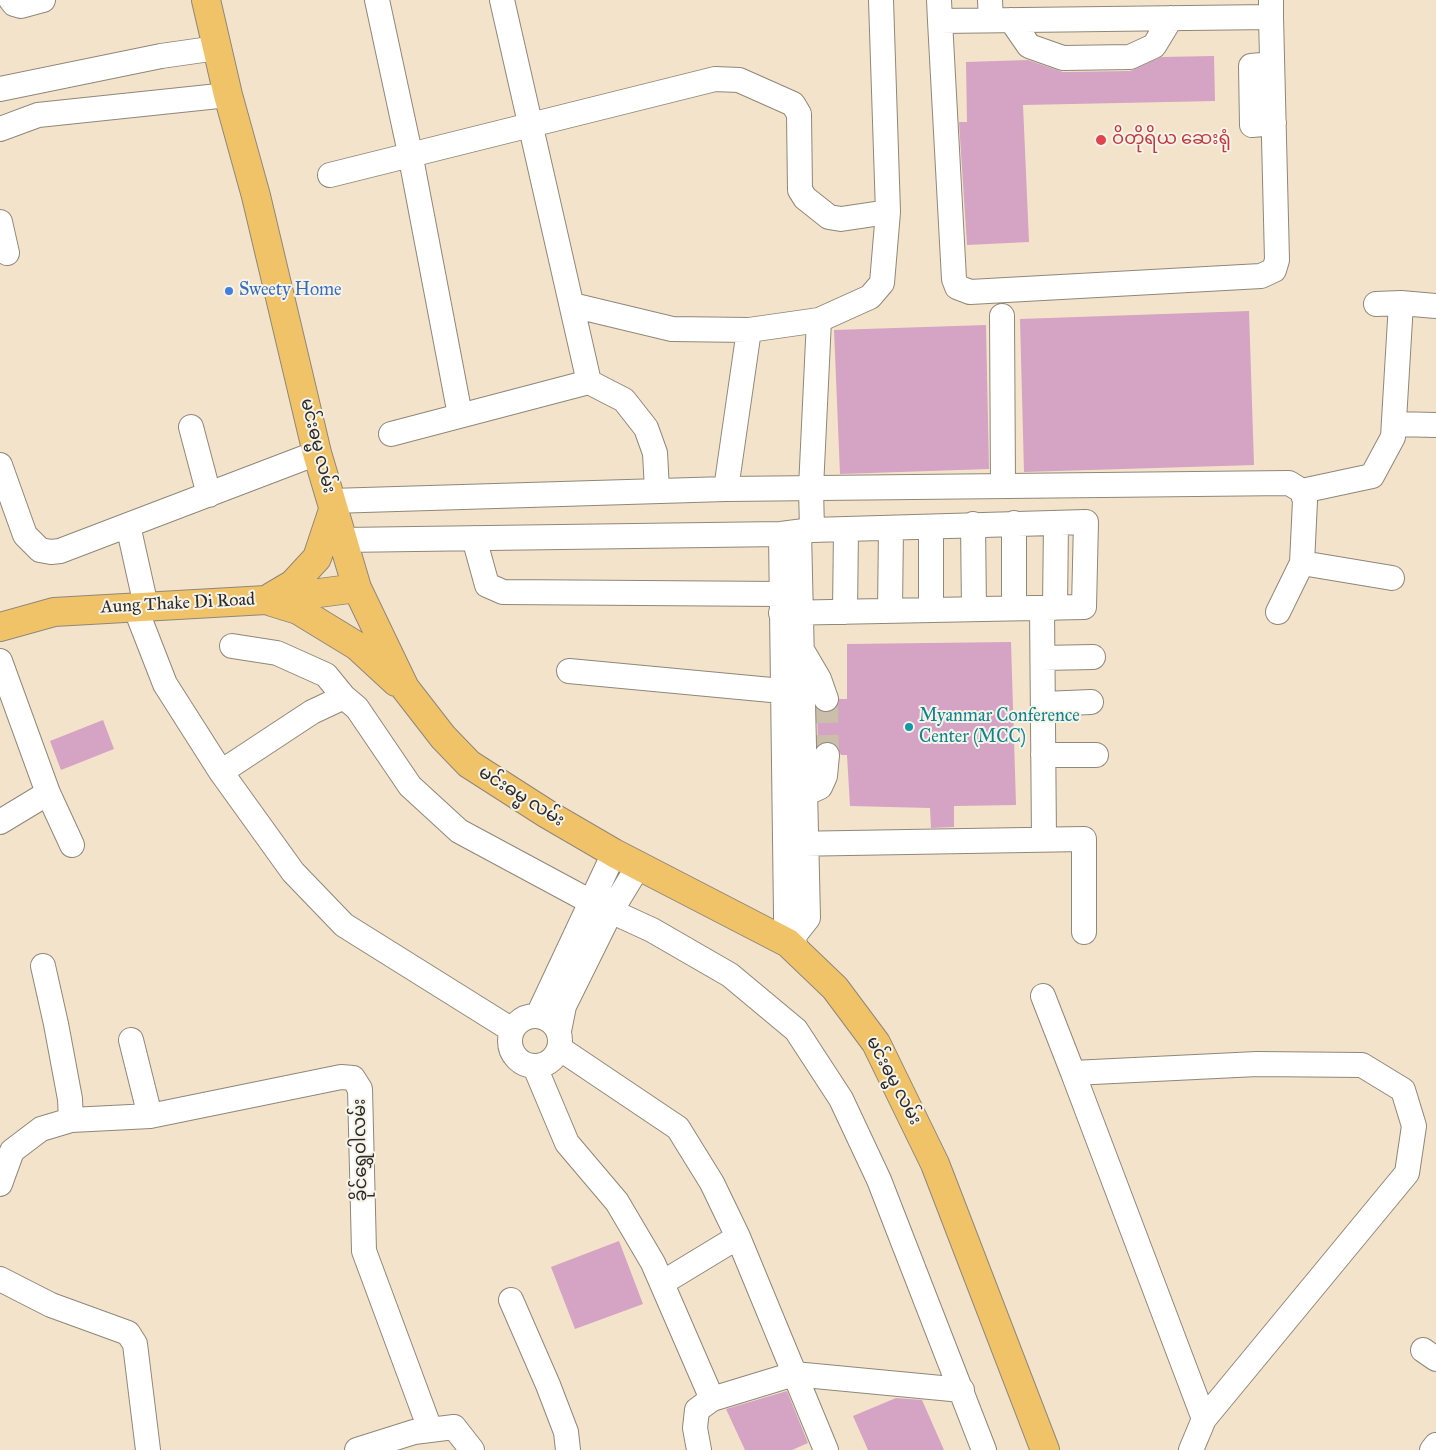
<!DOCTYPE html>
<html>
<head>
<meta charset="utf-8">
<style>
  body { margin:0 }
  canvas { display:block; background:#f3e3ca }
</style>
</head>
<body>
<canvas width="1436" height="1450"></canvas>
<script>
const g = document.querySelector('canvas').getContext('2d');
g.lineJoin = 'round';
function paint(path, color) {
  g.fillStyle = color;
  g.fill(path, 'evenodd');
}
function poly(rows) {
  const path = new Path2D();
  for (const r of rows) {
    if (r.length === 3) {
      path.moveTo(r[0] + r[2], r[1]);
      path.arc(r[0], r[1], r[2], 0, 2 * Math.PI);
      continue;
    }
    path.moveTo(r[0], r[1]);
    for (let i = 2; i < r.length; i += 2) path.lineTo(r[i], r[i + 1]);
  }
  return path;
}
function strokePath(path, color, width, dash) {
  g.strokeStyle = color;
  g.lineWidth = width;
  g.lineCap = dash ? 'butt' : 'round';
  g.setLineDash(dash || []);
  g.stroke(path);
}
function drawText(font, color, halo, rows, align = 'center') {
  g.font = font + ' "IM FELL Great Primer","Noto Sans Myanmar",serif';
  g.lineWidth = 4;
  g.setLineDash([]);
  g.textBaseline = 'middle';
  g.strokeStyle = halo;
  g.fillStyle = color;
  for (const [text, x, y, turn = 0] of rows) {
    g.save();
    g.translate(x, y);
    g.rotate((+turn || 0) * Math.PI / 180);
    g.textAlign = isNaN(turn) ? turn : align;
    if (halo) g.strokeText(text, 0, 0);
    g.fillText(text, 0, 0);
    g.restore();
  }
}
paint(poly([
  [1214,56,1215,101,1023,105,1029,242,967,245,959,122,967,122,966,62,1028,60,1063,72,1130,71,1161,57],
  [1249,311,1254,465,1024,472,1020,319],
  [986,325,989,469,840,474,834,330],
  [1011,642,1016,805,954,806,954,827,931,828,930,808,850,806,847,755,841,755,835,744,829,741,818,745,817,709,824,713,831,712,837,708,839,699,847,699,847,644],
  [103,720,114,749,61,770,50,741],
  [619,1241,643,1304,575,1329,551,1267],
  [787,1391,808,1443,792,1450,745,1450,726,1409],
  [896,1398,922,1400,944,1450,868,1450,853,1416]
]), '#d5a3c3');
strokePath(poly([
  [826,699,827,755]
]), '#cbbeaa', 24, [24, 12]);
const minor = poly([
  [11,0,14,4,21,6,43,0],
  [377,0,410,153,460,415],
  [502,0,589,382],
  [939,0,940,21,1271,17,1271,0],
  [990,0,991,20],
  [1011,20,1029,46,1063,58,1130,57,1154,46,1171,18],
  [940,21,954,279,957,287,970,292,1261,276,1274,270,1277,260,1271,17],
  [1272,64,1251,66,1252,125,1274,123],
  [0,89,161,56,217,48],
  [0,129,38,115,228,95],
  [330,175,715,79,739,80,793,104,799,114,800,190,805,198,829,217,841,219,888,212],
  [0,222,7,253],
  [1376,304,1401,303,1436,306],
  [572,305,672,329,749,330],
  [1002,316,1003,484],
  [1394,424,1436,425],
  [191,427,209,495],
  [391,434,589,382,624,400,646,428,655,453,657,490],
  [0,465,25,535,40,550,51,552,60,551,317,453],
  [726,489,749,330,819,320],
  [1302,491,1372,476,1393,437,1401,303],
  [331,501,726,489,1289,483,1302,491,1305,501,1302,563,1278,612],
  [973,524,974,609],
  [128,525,146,606],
  [931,527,931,609],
  [812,530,811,488,819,320,870,297,882,283,888,212,881,0],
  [781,534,786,914,786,925,793,937,797,951],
  [474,538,487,585,503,592,781,594],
  [342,540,781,534,812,530,1086,522,1084,607,781,613],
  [1302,563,1392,578],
  [135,607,165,684,221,772,293,872,344,925,512,1030],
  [1014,608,1014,523],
  [1042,608,1044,839],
  [1055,608,1056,523],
  [890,610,891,528],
  [845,612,846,530],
  [232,646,277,653,326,675,344,697],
  [802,650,819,679,826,699],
  [1043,658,1093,657],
  [0,661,48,793,72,845],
  [569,671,782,691],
  [1043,704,1091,702],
  [1043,755,1096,755],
  [221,772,312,712,344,697,357,708,410,786,459,831,591,902,652,930,730,975,796,1030,841,1099,879,1180,984,1450],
  [807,793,820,787,825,776,827,755],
  [0,822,48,793],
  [790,844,1084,839,1084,932],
  [793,937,808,918,799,532],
  [43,966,56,1024,70,1099,71,1120],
  [1043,996,1073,1073,1257,1064,1362,1065,1403,1090,1414,1126,1407,1173,1204,1419,1191,1450],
  [538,1015,614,853],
  [535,1041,25],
  [559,1031,564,1006,611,911,639,865],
  [131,1040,150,1116],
  [559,1048,678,1128,712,1183,738,1237,826,1450],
  [535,1067,567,1143,617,1202,653,1263,712,1399],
  [1073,1073,1204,1419],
  [0,1184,12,1151,41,1129,71,1120,150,1116,341,1077,353,1078,360,1089,364,1251,430,1429],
  [0,1279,51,1305,128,1333,135,1344,148,1450],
  [662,1283,738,1237],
  [511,1300,548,1385,566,1432,568,1450],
  [1423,1350,1436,1359],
  [357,1450,414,1432,454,1427,472,1450],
  [699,1450,695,1428,697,1410,712,1399,794,1374,962,1390],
  [1432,1450,1436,1445]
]);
const major = poly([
  [206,0,228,95,256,196,317,453,357,588,405,688,443,737,469,764,547,814,614,853,788,943,835,988,876,1043,935,1164,1045,1450],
  [271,597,293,584,317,558,333,510],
  [272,602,298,610,357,646,396,682],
  [0,627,54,612,266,600,357,588]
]);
strokePath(minor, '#8f877a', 26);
strokePath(major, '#8f877a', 30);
strokePath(minor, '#fff', 24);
strokePath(major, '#f0c369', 28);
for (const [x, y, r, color] of [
  [1101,140,6,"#e0444e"],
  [229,291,5,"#3f7fe0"],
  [909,727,5,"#0f9aa8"]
]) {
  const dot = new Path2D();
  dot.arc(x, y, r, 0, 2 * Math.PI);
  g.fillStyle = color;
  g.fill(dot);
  strokePath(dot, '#f7f3e8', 2);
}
drawText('18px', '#be3a42', '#f7f3e8', [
  ["ဝိတိုရိယ ဆေးရုံ",1112,140]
], 'left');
drawText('18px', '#366cbe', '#f7f3e8', [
  ["Sweety Home",239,291]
], 'left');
drawText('18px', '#2b2b2b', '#f7f3e8', [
  ["မင်းဓမ္မ လမ်း",317,446,76],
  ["Aung Thake Di Road",178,604,-3],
  ["မင်းဓမ္မ လမ်း",521,797,32],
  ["မင်းဓမ္မ လမ်း",893,1081,62],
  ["ခိုင်ရွှေဝါလမ်း",361,1150,-91]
]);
drawText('18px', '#0d838f', '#f7f3e8', [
  ["Myanmar Conference",919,717],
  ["Center (MCC)",919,738]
], 'left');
</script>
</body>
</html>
